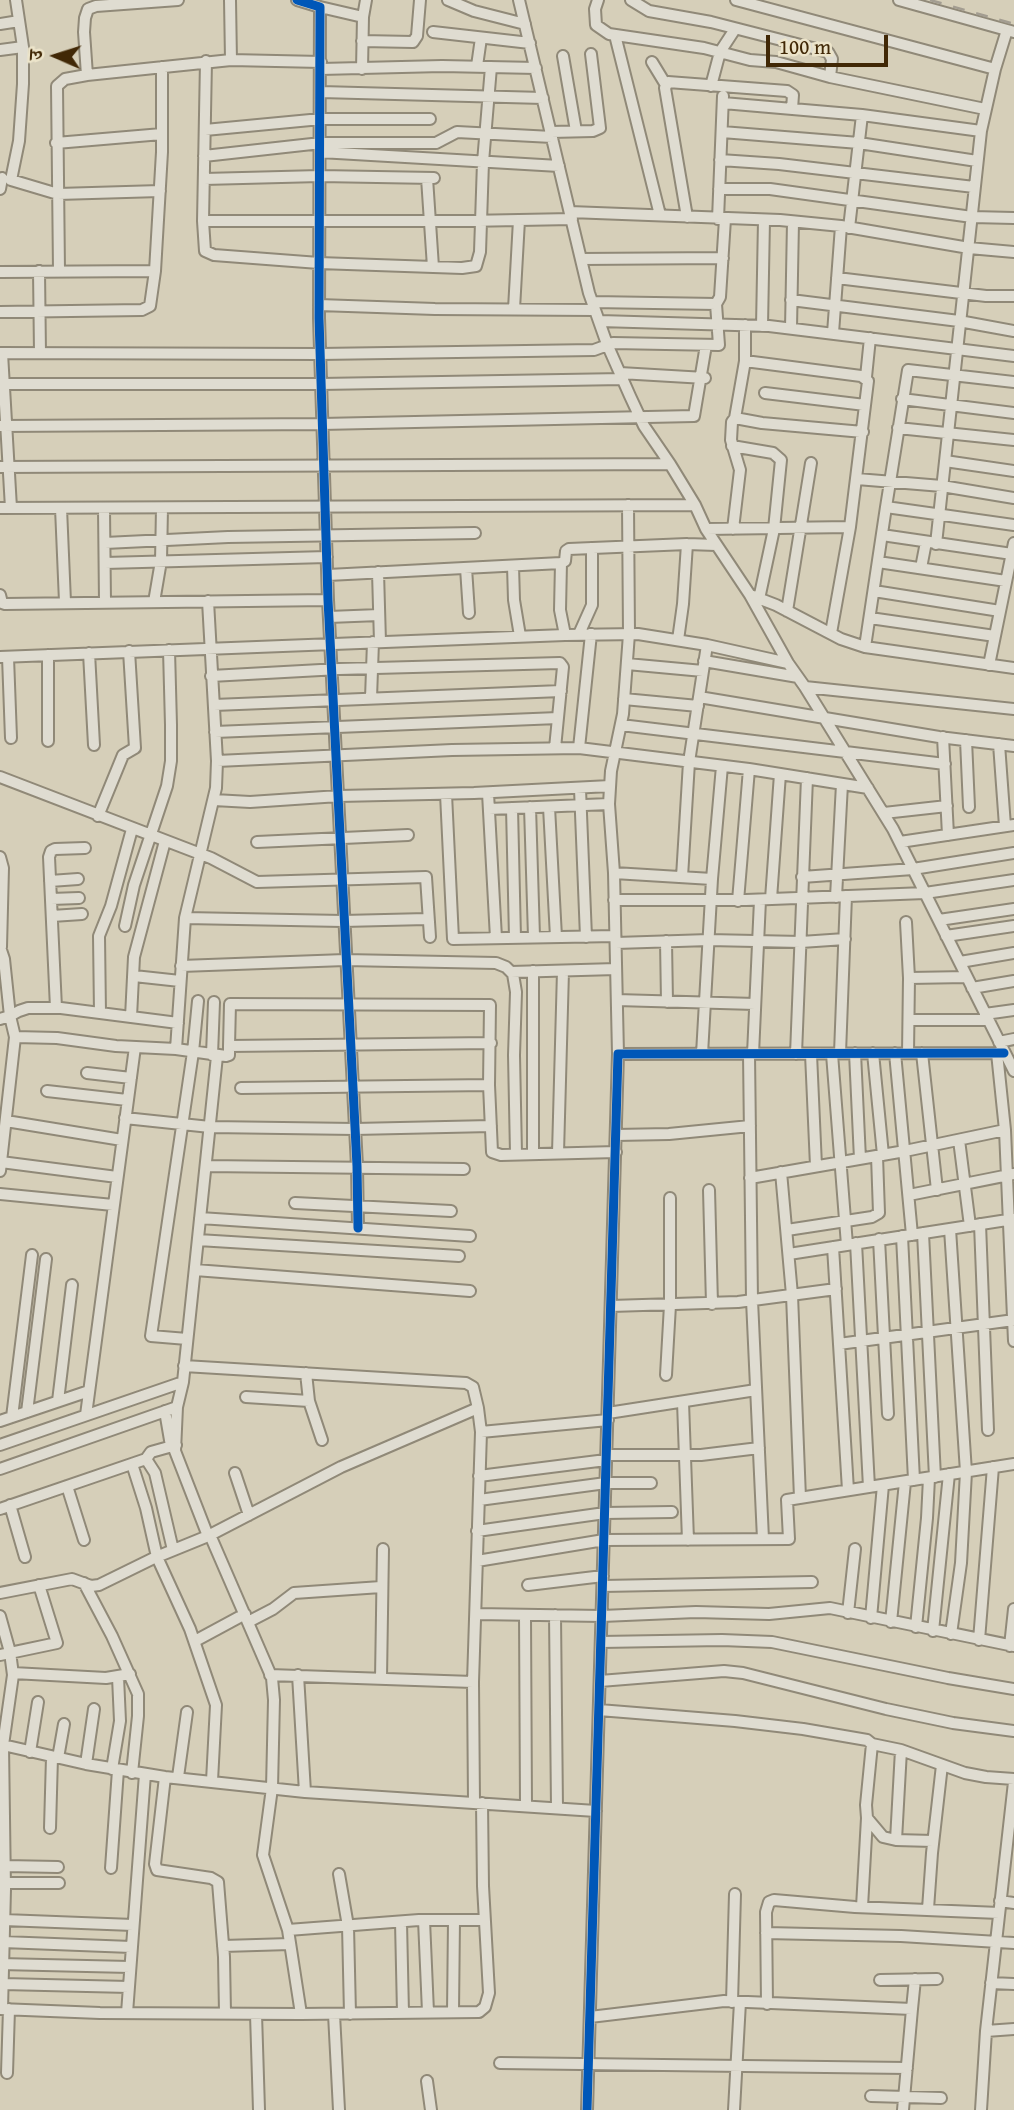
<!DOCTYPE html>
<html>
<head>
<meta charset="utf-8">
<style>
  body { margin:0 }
  #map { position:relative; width:1014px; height:2110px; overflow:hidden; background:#d6cfb9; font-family:"Gentium Book Plus","Noto Serif Devanagari",serif }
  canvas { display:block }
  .north { position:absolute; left:21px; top:21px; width:70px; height:70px; -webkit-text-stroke:5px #ece4ca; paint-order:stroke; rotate:273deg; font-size:19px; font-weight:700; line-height:28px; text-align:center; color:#412806 }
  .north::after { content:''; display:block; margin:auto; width:24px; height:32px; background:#412806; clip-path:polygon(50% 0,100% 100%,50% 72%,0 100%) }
  .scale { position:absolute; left:766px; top:35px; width:122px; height:32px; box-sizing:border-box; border:4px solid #412806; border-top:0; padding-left:9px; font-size:21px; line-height:24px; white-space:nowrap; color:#412806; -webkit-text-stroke:5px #ece4ca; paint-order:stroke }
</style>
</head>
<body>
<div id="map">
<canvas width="1014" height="2110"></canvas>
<div class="north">उ</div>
<div class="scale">100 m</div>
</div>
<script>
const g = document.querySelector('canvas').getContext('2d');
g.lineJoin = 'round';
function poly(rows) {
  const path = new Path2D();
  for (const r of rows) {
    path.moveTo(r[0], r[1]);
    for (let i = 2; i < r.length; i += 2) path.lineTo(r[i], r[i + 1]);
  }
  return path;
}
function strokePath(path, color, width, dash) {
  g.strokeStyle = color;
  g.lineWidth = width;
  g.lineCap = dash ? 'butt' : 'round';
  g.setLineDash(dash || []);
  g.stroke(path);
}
const minor = poly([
  [16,0,23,47,23,84,19,141,11,180,58,194,160,191],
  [297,0,320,7,319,318,328,600,357,1166,358,1228],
  [448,0,474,11,525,24],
  [519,0,589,293,607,344,630,396,644,426,670,464,695,505,706,529,750,595,788,663,805,687,893,829,1014,1071],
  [598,0,595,9,596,25,609,34,704,48,750,60,776,62,830,77,832,59,828,52,711,22,649,11,631,0],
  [736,0,995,69],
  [899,0,1014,32],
  [320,7,363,17,366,0],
  [0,24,19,21],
  [433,32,530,43],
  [615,35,660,215],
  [362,41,413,42,417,36,420,0],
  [0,50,23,47],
  [563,56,576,131],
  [231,60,321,62],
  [206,61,203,221,205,251,214,255,319,263,462,268,476,266,480,252,483,162,491,67],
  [652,62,666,85],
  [477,66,481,38],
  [321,69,442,66,536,68],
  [362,69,363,17],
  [87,75,84,32,85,18,88,9,96,6,178,0],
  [830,77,985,109],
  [711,86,720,52,735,29],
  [321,92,543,98],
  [723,103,862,115,981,131],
  [205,130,321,119,430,119],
  [551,132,593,131,600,128,591,54],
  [722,132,859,143,977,161],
  [56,143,162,134],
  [320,152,559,166],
  [204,156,321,143,436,143,457,132,552,137],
  [720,160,779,164,974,187],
  [427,178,433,267],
  [204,179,320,176,434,178],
  [0,189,2,178],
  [719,189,770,189,972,217,1014,218],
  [570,212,780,220,841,226,969,248,1014,252],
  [687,217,665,88,668,82,787,91,793,95,792,109],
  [718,219,723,96],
  [203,221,466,221,572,219],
  [849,228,862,115],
  [581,259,723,258],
  [39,271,40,353],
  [59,271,57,86,65,79,87,75,231,60,230,0],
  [0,272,155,271],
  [837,278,986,296,1014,296],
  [791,300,959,321,1014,331],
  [593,302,716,304,720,297,725,219],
  [319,305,435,309,595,310],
  [514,309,519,220],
  [0,312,142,310,150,306,155,271,162,152,162,67],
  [600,321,769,326,1014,356],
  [762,326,764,220],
  [791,328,793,222],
  [833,333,841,226],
  [0,353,320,354,594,350,613,343,719,345,716,304],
  [2,353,11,508],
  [745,361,861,376,868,381,850,527,831,633],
  [620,373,705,378],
  [866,377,870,338],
  [0,384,321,384,623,379],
  [765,393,865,405],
  [902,399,1014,413],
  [735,418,762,423,863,432],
  [0,426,322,424,694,416,706,345],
  [898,428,1014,440],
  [732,446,773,453,781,460,774,529,759,599],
  [945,461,1014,471],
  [0,467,670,464],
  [857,479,942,486,1014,498],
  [886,507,908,370,1014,382],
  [0,508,695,505],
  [61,508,65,602],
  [104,509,105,602],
  [706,529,850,527],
  [733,529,740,470,731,440,732,422,735,418,745,361,745,325],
  [882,535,1012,554],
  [105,543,228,537,475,533],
  [936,544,981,131,995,69,1007,30],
  [878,562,1006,581],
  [105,563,327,557],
  [561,563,560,610,565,635],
  [513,566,514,600,520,636],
  [466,568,469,613],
  [921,568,926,542],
  [378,572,380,642],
  [328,575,561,563,565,561,566,551,569,549,687,544,716,545],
  [874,591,1000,611],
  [0,595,2,603,5,604,328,600],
  [750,595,776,605,841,639,865,647,1014,668],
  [154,602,161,561,162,508],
  [787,611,811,463],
  [329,617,379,615],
  [870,618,995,636],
  [579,634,592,605,592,548],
  [678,640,683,604,687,544],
  [865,647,886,507,1014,525],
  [89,653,94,745],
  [0,657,565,635,638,634,707,645,788,663],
  [8,657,11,738],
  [704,661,798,677],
  [627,664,703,671],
  [989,665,1014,543],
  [211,676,339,669,560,663,563,667,555,748],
  [805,687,1014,709],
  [699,697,939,737,1014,746],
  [371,698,373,642],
  [624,699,698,706],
  [214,705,561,691],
  [621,725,945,764],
  [215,732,558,718],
  [943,737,948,835],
  [966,740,969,807],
  [48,741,48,655],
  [999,744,1005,826],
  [579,748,591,634],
  [217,761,452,750,579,748,749,769,868,788],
  [0,777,211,858,257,882,426,877,430,937],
  [580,789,586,937],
  [488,793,496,938],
  [446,794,453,939,615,936],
  [214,800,250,802,339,796,474,793,610,786],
  [530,807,534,937],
  [549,807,556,937],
  [512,808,515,938],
  [489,809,609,804],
  [884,813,947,806],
  [98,816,123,755,135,748,129,651],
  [257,842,408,835],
  [900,842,1014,825],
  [0,857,3,868,1,947],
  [614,873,712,879],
  [682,877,689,762,707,645],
  [802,877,913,869,1014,853],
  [50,881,78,879],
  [836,897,842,784],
  [51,899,79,898],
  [771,899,780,774],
  [614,900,746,900,925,893,1014,880],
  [738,901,749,769],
  [52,916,82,914],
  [185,918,343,921,427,919],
  [939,920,1014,909],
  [906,922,909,978,908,1053],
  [125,926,134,885,167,786,171,761,171,725,169,650],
  [946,936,1014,926],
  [666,941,667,1002],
  [616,943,709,940,801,942,845,939],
  [0,947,4,959,10,1016,19,1011,28,1008,61,1008,178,1023],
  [960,962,1014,953],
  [181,966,345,960,496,963,506,967,513,974,516,992,514,1055,516,1154],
  [511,972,616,969],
  [134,976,180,981],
  [909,978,967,977],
  [972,988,1014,981],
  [617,1000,755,1004],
  [56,1008,49,857,51,851,55,849,85,848],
  [100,1013,99,936,111,906,132,829],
  [985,1014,1014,1010],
  [131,1017,134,957,165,841],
  [0,1019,10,1016,15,1037,57,1038,116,1046,176,1049,226,1056,229,1055,229,1046,491,1043],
  [909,1020,988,1020],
  [999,1042,1014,1039],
  [229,1046,230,1004,490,1005,489,1085,492,1152,501,1155,616,1152],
  [176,1049,185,918,216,788,217,761,208,601],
  [840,1053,846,896],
  [855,1053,860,1159],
  [873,1053,883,1155],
  [895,1053,912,1235],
  [922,1053,937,1190],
  [997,1053,1005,1130,1014,1341],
  [618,1054,614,873,609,804,611,771,623,714,629,634,628,505],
  [702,1054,712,879,722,766],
  [749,1054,752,1300,763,1539],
  [753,1054,760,900],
  [796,1054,807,778],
  [811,1054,816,1166],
  [832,1054,847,1245],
  [212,1055,214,1002],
  [87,1073,131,1078],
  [241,1088,489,1085],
  [47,1091,127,1100],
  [125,1118,210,1127,355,1129,491,1126],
  [6,1121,122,1140],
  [616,1135,669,1134,750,1126],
  [959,1140,970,1226],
  [558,1153,563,971],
  [533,1154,533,971],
  [1,1162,117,1177],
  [206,1166,464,1169],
  [0,1171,15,1037],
  [781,1172,792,1295,800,1498],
  [750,1178,905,1151,1005,1130],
  [709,1190,712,1304],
  [0,1194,113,1205],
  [909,1195,1014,1174],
  [295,1203,451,1211],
  [200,1218,470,1236],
  [980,1224,988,1430],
  [950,1229,966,1472,961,1563,951,1634],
  [787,1230,872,1217,879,1213,877,1156],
  [923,1233,935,1477],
  [902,1236,914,1480],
  [879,1239,888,1414],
  [198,1240,459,1256],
  [856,1243,869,1487],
  [833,1247,839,1344,1014,1320],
  [789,1254,1014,1219],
  [195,1270,470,1291],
  [611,1306,738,1302,836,1289],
  [187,1339,151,1336,193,1052,198,1001],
  [839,1344,848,1490],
  [184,1366,466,1383,473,1387,478,1408,481,1432,473,1682,474,1802],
  [306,1373,309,1401,322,1440],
  [666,1375,670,1305,670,1198],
  [246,1397,309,1401],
  [58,1401,72,1285],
  [683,1402,688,1540],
  [177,1407,175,1451,208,1536],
  [165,1411,171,1446],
  [27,1412,46,1259],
  [608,1413,756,1390],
  [86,1415,135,1047],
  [12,1417,32,1255],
  [0,1421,89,1391],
  [481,1432,608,1420],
  [0,1445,183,1382],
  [607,1455,701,1455,759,1448],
  [146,1459,151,1452,176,1445],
  [132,1464,146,1508,157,1557,190,1629,216,1705,212,1781],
  [0,1469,177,1407,183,1382,217,1056],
  [235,1473,249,1515],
  [479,1476,606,1460],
  [67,1486,84,1540],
  [479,1500,606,1483,651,1483],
  [10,1505,25,1557],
  [0,1509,146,1459,155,1473,173,1550],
  [477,1531,605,1513,672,1512],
  [210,1535,272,1678,274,1700,272,1788,263,1855,288,1930,301,2014],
  [477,1561,604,1540,789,1539,787,1500,1014,1464],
  [84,1583,112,1636,138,1694,138,1716,132,1773],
  [528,1585,603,1576],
  [603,1586,812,1582],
  [0,1593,72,1579,91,1586,99,1585,154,1558,208,1536,341,1467,478,1408],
  [848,1613,855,1549],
  [476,1614,602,1616,696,1612,769,1614,830,1608,1014,1646],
  [525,1615,526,1806],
  [555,1615,557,1808],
  [0,1616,10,1652,13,1675,3,1745,5,1889,2,2009],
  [871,1618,883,1485],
  [248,1622,273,1609,294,1593,381,1587],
  [891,1622,905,1482],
  [916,1627,927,1518,929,1478],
  [933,1631,949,1474],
  [979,1640,993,1467],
  [195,1641,245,1614],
  [601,1642,722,1640,772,1642,948,1678,1014,1689],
  [1010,1646,1014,1609],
  [0,1655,57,1643,39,1585],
  [13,1673,106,1678,130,1674],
  [270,1675,473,1682],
  [298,1675,305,1792],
  [381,1678,383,1549],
  [600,1681,724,1671,743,1673,886,1709,953,1723,1014,1731],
  [599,1710,735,1721,803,1729,867,1740,872,1744,901,1750,965,1773,986,1777,1014,1779],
  [872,1744,866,1805,867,1818,883,1837,896,1840,933,1841],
  [3,1745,86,1764,165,1777,305,1792,596,1811],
  [30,1752,38,1702],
  [58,1758,64,1724],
  [86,1764,94,1709],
  [112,1769,120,1721,118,1677],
  [165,1777,155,1864,157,1870,211,1878,218,1882,224,1957,225,2013],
  [178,1777,187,1712],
  [50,1828,52,1757],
  [896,1840,901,1750],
  [5,1866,58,1867],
  [111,1868,118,1770],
  [339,1874,348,1926,350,2014],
  [5,1883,59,1883],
  [1000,1901,1014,1903],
  [862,1907,867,1818],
  [928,1909,932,1853,942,1765],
  [4,1920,133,1925],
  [424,1920,428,2012],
  [401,1922,403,2013],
  [288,1930,419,1920,484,1920],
  [766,1933,901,1936,1014,1943],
  [3,1942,131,1947],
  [223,1946,290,1944],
  [0,1964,130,1967],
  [880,1980,937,1979],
  [991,1983,1014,1984],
  [3,1984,129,1987],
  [732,2002,735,1894],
  [767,2004,766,1912,769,1902,774,1900,855,1907,999,1913],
  [0,2009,100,2013,301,2014,479,2012,485,2007,489,1993,483,1886,482,1803],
  [453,2012,454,1920],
  [127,2013,145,1774],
  [256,2014,259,2110],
  [334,2014,339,2110],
  [590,2017,724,2001,912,2009,915,1979],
  [986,2031,1014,2029],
  [500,2063,907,2068],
  [7,2073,9,2009],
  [427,2081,431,2110],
  [871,2096,941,2098],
  [587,2110,618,1054,1004,1053],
  [734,2110,740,2002],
  [903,2110,912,2009],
  [981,2110,986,2031,1014,1782]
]);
strokePath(minor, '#908978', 14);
strokePath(minor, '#dfdcd1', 10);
strokePath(poly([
  [930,0,1014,24]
]), '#a39d91', 2.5, [12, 12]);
strokePath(poly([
  [297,0,320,7,319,318,328,600,357,1166,358,1228],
  [587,2110,618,1054,1004,1053]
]), '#0057b8', 9);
</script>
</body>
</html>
